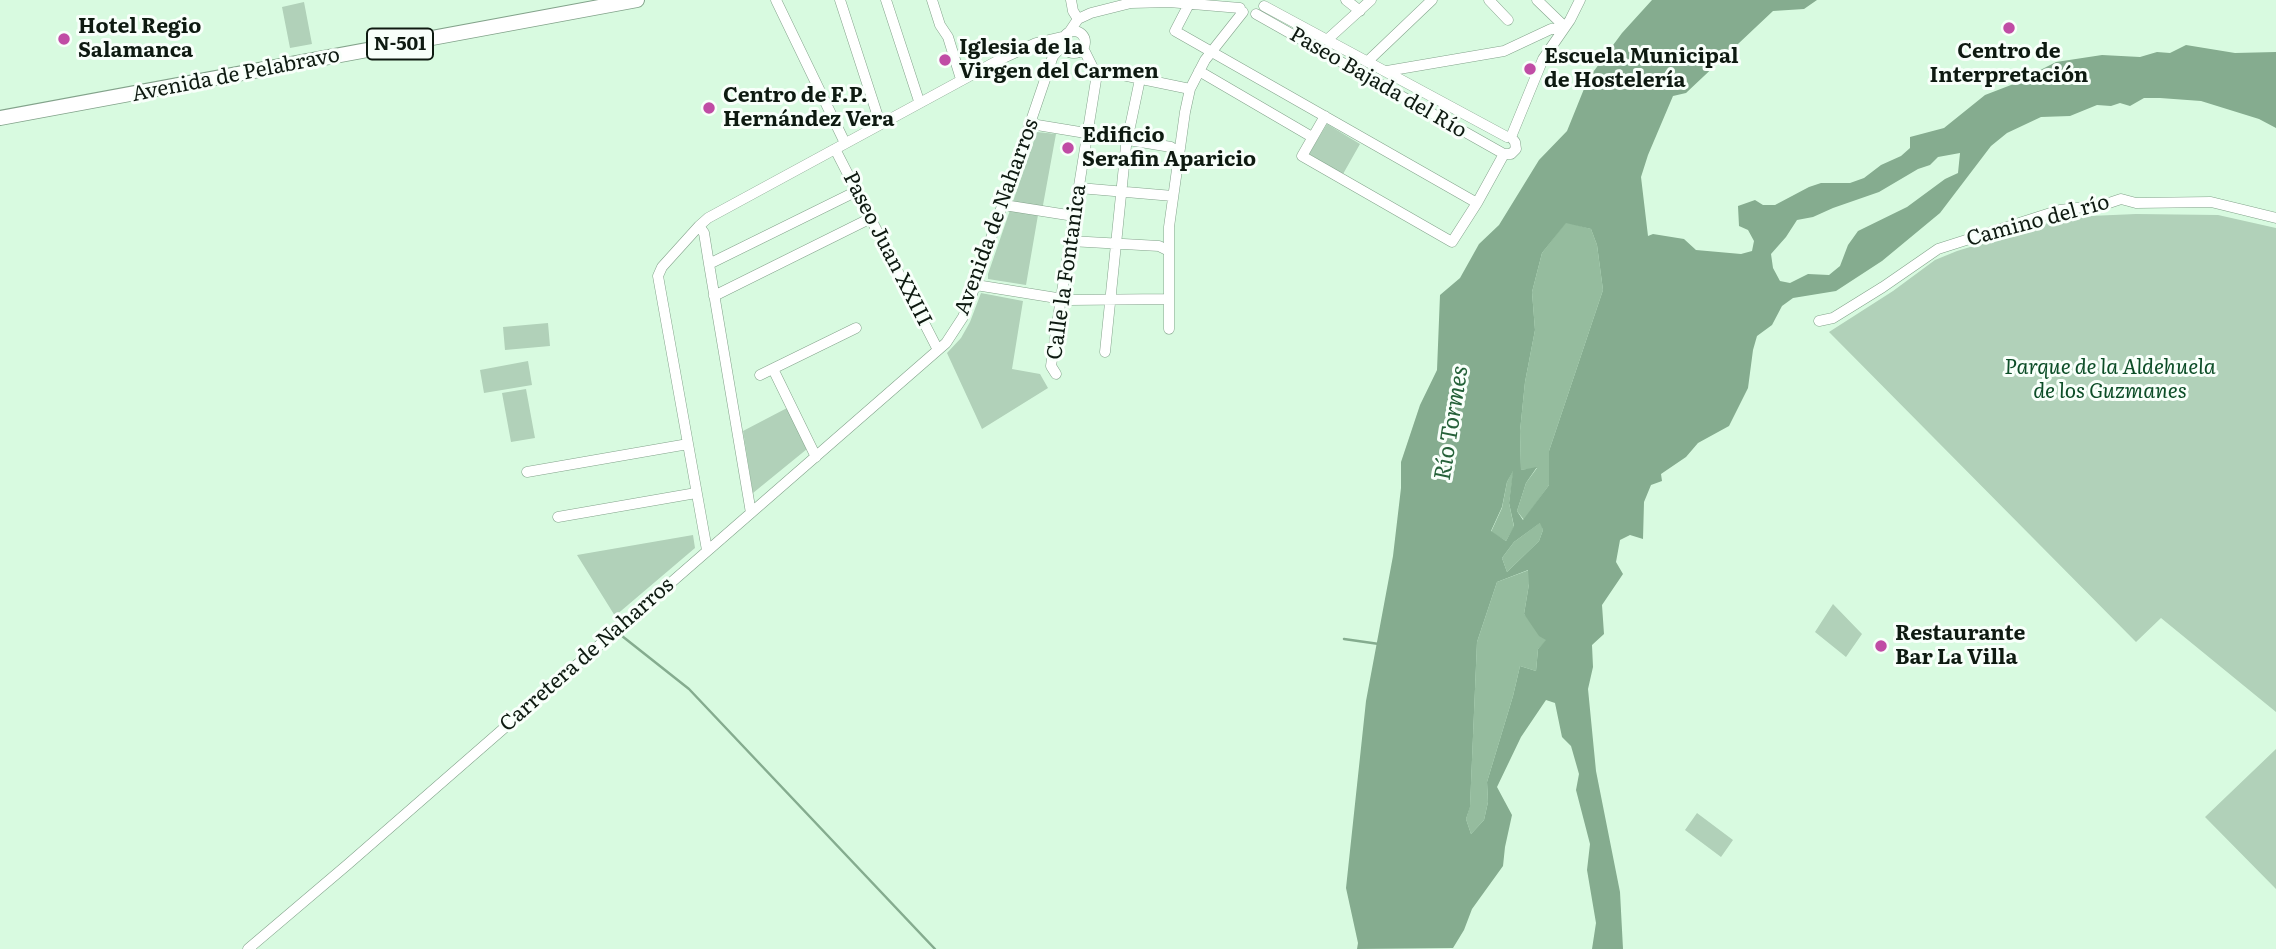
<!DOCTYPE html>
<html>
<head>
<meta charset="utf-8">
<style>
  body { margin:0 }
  canvas { display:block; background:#d8fae0 }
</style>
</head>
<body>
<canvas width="2276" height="949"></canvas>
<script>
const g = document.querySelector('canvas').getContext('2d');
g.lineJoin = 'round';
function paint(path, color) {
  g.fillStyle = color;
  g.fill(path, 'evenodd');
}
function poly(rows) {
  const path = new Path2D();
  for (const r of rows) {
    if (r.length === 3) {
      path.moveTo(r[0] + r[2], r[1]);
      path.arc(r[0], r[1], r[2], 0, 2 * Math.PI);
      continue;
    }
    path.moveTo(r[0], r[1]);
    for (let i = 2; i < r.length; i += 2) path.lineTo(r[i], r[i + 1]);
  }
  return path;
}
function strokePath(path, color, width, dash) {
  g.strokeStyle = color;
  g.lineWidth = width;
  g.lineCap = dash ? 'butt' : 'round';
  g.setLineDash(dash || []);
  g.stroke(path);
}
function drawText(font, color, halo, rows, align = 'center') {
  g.font = font + ' Literata,serif';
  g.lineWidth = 6;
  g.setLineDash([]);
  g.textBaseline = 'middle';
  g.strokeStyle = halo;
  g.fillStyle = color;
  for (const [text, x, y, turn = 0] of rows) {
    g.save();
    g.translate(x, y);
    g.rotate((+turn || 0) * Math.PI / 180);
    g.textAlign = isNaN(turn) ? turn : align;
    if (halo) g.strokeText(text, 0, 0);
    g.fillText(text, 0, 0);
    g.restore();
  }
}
paint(poly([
  [304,2,312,44,290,48,282,7],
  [1327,124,1360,144,1343,174,1309,154],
  [1037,132,1056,134,1041,216,1038,215,1026,285,988,279,988,274],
  [2136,214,2218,215,2276,228,2276,712,2161,618,2136,642,1829,332,1893,291,1935,260,1957,251,2058,220,2090,216],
  [981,293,1023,301,1012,369,1040,374,1048,388,982,429,947,353,961,338,970,322],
  [548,323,550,346,505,350,503,327],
  [528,361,532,385,484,393,480,370],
  [526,389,535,438,511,442,502,393],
  [787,408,807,449,753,493,743,431],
  [693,535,695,548,615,616,577,555],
  [1833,604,1862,634,1846,657,1815,632],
  [2276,749,2276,889,2205,817],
  [1697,813,1733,840,1721,857,1685,830]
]), '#b1d1b9');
paint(poly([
  [1566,222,1591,229,1597,245,1603,290,1549,451,1549,485,1524,520,1517,511,1526,483,1537,468,1521,470,1520,431,1525,382,1535,330,1532,292,1542,253],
  [1514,468,1509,503,1514,527,1506,541,1491,532,1502,508,1507,482],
  [1541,522,1543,530,1539,541,1507,572,1502,558,1514,542],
  [1529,570,1529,584,1524,614,1547,640,1538,649,1536,671,1520,666,1513,696,1487,782,1488,802,1484,820,1471,834,1466,819,1470,806,1477,642,1497,582]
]), '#95bc9e');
paint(poly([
  [1652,0,1817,0,1804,9,1773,11,1686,93,1673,96,1648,155,1641,177,1648,236,1653,234,1684,239,1696,250,1741,254,1752,251,1754,241,1748,230,1739,226,1738,206,1755,200,1763,205,1775,205,1809,187,1821,183,1850,183,1864,178,1881,165,1901,156,1910,148,1910,137,1944,128,1985,95,2011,85,2056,62,2102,55,2140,57,2157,52,2170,53,2186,45,2235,53,2276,52,2276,128,2259,119,2201,101,2160,98,2144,98,2130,106,2120,103,2111,106,2097,105,2070,116,2041,117,2007,133,1991,146,1940,213,1882,261,1836,291,1793,298,1782,306,1772,325,1757,336,1753,350,1748,388,1729,426,1698,443,1686,457,1661,474,1662,481,1651,485,1644,502,1643,539,1630,535,1620,540,1616,562,1623,574,1602,605,1604,634,1592,645,1593,667,1588,689,1596,771,1620,892,1623,949,1592,949,1596,923,1587,870,1590,844,1576,790,1579,774,1571,746,1562,737,1555,703,1546,700,1521,737,1497,787,1512,815,1505,847,1503,866,1472,909,1464,930,1453,948,1357,949,1358,943,1346,888,1366,701,1393,556,1401,488,1401,462,1420,405,1437,370,1440,295,1460,278,1479,244,1499,225,1539,160,1567,131,1588,79,1622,33],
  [1960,153,1958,173,1945,179,1907,207,1858,231,1848,245,1840,266,1829,275,1808,274,1790,283,1780,281,1773,268,1771,254,1786,237,1797,220,1813,217,1833,208,1879,192,1918,169,1930,165,1938,157],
  [1566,223,1591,229,1597,245,1603,290,1549,451,1549,485,1523,520,1517,511,1526,483,1537,467,1521,470,1520,431,1525,382,1535,330,1532,292,1542,253],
  [1513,471,1509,503,1514,526,1506,541,1491,531,1502,507,1507,482],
  [1540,523,1543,530,1539,541,1507,572,1502,558,1514,542],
  [1528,570,1529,584,1524,614,1539,636,1546,640,1538,649,1536,671,1520,666,1513,696,1487,782,1488,802,1484,820,1471,834,1466,819,1470,807,1477,642,1497,582]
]), '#85ac8f');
strokePath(poly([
  [622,636,689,689,935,949],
  [1344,639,1379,644]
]), '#85ac8f', 2.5);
const minor = poly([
  [776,0,845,143],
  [840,0,880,123],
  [886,0,919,101],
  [932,0,940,25,948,37,961,79],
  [1071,0,1073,11,1078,19],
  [1346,0,1360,11],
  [1489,0,1508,20],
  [1537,0,1565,27],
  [1189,4,1175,31,1477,203],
  [1264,6,1507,137],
  [1256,14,1504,154,1511,154,1516,149,1515,142,1511,137],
  [1074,42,11],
  [1068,34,1078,19,1091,13,1131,3,1169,2,1240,8],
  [1328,39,1371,0],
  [1368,61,1432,0],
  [1199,71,1312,137],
  [1387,71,1504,51,1551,29,1564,28],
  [1095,72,1103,71,1190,89],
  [1325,116,1302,156,1452,242,1477,203,1504,154],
  [1031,124,1171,147,1179,154],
  [1511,137,1543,59,1570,20,1580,0],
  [835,149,938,350],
  [1079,188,1173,196],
  [1004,205,1074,216],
  [699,226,704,233,709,264,751,513],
  [1070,241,1159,246,1169,251],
  [709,264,857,191],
  [976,285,1069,300,1168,299],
  [714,296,871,218],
  [1819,321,1833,318,1883,287,1938,249,2060,210,2103,205,2121,199,2136,203,2211,202,2276,218],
  [1169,329,1169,227,1185,112,1190,89,1205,60,1243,12],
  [1105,352,1126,146,1140,79],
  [773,369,816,457],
  [1056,374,1051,366,1061,298,1096,80,1095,72,1083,48],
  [760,375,856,328],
  [527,472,688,444],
  [558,517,696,493],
  [707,550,658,276,662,267,699,226,708,218,999,60,1036,43,1066,36],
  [248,949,347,865,946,343,963,317,969,303,1053,56,1064,44]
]);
const highway = poly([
  [0,118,637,0]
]);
strokePath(minor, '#83a38b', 11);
strokePath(highway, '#83a38b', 16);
strokePath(minor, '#fff', 10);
strokePath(highway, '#fff', 14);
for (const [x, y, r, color] of [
  [2009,28,7,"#c04ca5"],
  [64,39,7,"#c04ca5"],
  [945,60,7,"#c04ca5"],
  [1530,69,7,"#c04ca5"],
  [709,108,7,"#c04ca5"],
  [1068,148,7,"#c04ca5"],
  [1881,646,7,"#c04ca5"]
]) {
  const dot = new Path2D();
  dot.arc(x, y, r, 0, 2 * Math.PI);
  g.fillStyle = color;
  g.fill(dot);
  strokePath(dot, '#f8fffa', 2.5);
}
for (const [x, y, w] of [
  [400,44,66]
]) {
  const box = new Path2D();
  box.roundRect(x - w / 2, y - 15.5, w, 31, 5);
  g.fillStyle = '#f8fffa';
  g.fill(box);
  strokePath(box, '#0e1a11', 2);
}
drawText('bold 19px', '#0e1a11', null, [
  ["N-501",400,44]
]);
drawText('bold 21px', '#0e1a11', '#f8fffa', [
  ["Hotel Regio",78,27],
  ["Salamanca",78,51],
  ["Iglesia de la",959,48],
  ["Virgen del Carmen",959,72],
  ["Centro de",2009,52,"center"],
  ["Interpretación",2009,76,"center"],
  ["Escuela Municipal",1544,57],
  ["de Hostelería",1544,81],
  ["Centro de F.P.",723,96],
  ["Hernández Vera",723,120],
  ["Edificio",1082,136],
  ["Serafin Aparicio",1082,160],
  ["Restaurante",1895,634],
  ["Bar La Villa",1895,658]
], 'left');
drawText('21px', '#0e1a11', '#f8fffa', [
  ["Avenida de Pelabravo",236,75,-11],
  ["Paseo Bajada del Río",1378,83,30],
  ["Avenida de Naharros",997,217,-70],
  ["Camino del río",2038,221,-15],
  ["Paseo Juan XXIII",887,249,63],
  ["Calle la Fontanica",1067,272,-82],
  ["Carretera de Naharros",587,655,-41]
]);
drawText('italic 21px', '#0c4d27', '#f8fffa', [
  ["Parque de la Aldehuela",2110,368],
  ["de los Guzmanes",2110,392]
]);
drawText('italic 23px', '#256139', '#f8fffa', [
  ["Río Tormes",1452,423,-81]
]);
</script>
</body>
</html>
